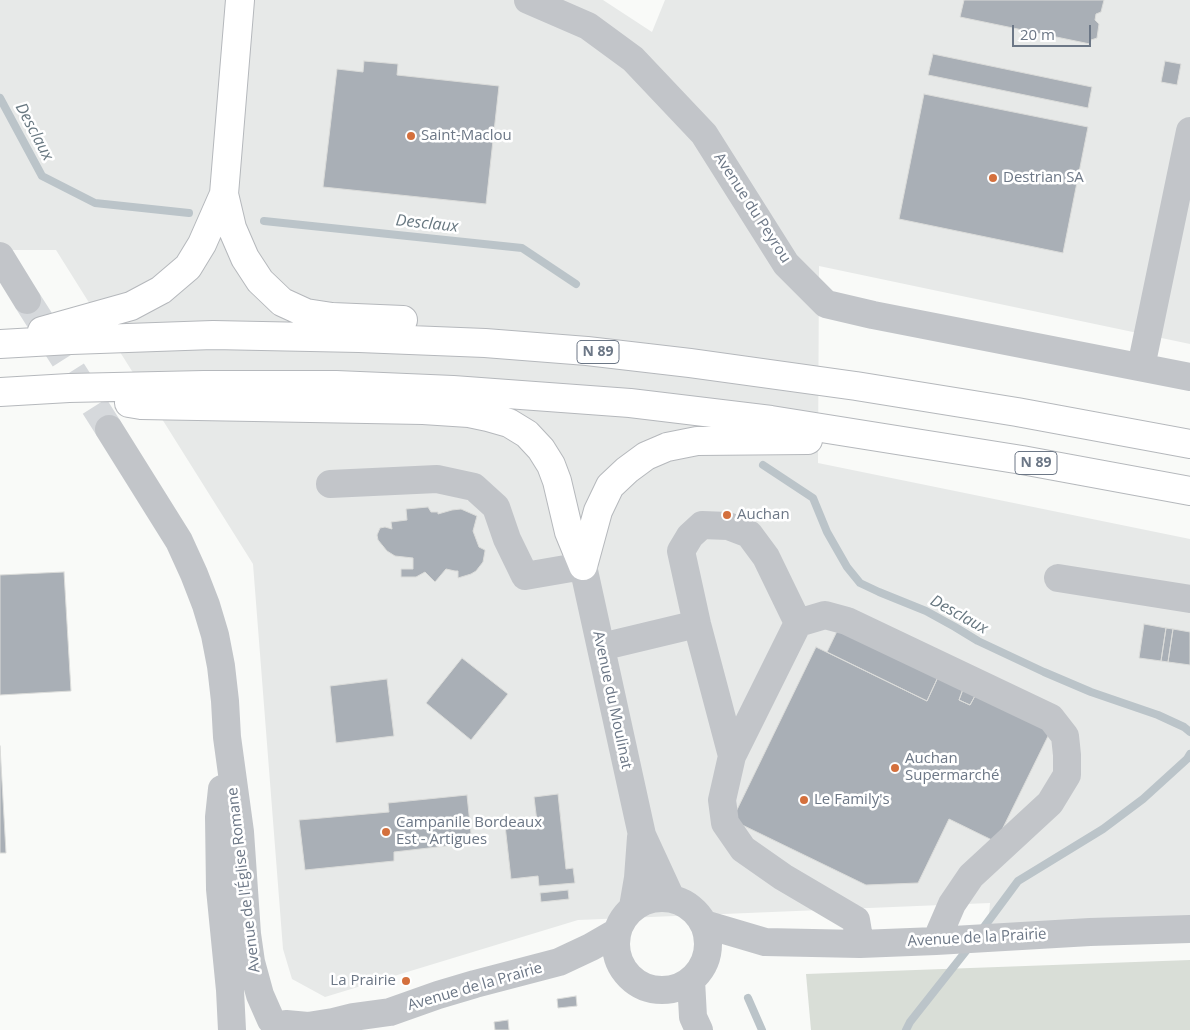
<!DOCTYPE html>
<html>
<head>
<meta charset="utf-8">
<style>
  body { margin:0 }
  #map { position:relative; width:1190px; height:1030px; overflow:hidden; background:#f9faf8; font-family:"Open Sans",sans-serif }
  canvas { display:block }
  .scale { position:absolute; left:1012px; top:25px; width:79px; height:22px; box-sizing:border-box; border:2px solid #6c7786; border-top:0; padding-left:6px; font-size:15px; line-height:18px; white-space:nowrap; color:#6c7786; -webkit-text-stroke:4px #fff; paint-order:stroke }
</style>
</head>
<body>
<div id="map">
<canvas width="1190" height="1030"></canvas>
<div class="scale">20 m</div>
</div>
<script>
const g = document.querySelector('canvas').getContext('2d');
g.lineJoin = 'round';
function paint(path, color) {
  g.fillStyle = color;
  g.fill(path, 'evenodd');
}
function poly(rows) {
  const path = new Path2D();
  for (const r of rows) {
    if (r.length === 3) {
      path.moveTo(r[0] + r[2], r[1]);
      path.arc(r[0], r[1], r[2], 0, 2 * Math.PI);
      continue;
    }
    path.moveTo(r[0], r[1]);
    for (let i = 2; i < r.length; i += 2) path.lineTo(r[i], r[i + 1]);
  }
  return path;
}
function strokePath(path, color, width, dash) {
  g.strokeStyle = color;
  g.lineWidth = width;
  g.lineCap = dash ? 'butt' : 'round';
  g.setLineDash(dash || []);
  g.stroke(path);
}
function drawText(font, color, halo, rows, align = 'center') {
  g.font = font + ' "Open Sans",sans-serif';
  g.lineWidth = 5;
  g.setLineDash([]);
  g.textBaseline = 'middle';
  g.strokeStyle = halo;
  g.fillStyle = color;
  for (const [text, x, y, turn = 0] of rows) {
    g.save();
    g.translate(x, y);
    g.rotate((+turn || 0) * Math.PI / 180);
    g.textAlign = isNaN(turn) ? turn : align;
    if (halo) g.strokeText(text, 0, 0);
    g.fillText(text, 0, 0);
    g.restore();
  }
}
paint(poly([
  [0,0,603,0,652,32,665,0,1190,0,1190,344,819,266,818,463,1190,539,1190,929,987,939,990,903,578,920,325,997,292,979,283,949,253,564,56,250,0,250]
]), '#e7e9e8');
paint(poly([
  [1190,960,1190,1030,811,1030,806,974]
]), '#d9ded7');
strokePath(poly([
  [0,98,42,176,95,203,189,213],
  [264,221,522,248,576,284],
  [763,465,813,498,827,532,847,567,860,583,879,592,926,611,955,627,978,641,1044,672,1091,692,1158,715,1184,727,1190,732],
  [981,931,1018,881,1103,829,1143,799,1187,759,1190,754],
  [748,998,762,1030],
  [906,1030,910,1022,970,946]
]), '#bbc4c9', 8);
const building = poly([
  [964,0,1104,0,1101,12,1096,14,1095,20,1099,24,1097,38,1091,40,1090,44,960,17,964,0],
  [933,54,1092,87,1088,108,928,75,933,54],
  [364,61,398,64,397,75,499,86,486,204,323,187,337,69,363,72,364,61],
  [1165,61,1181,64,1177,85,1161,82,1165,61],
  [924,94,1088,127,1063,253,899,219,924,94],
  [428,507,431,512,438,512,438,514,452,510,461,509,477,516,473,531,479,547,485,550,485,551,483,562,476,571,471,574,458,578,458,571,455,571,446,569,435,582,425,572,416,577,401,577,401,569,413,569,413,558,395,556,387,551,378,540,377,535,380,528,385,527,392,529,391,522,407,520,406,509,428,507],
  [64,572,71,691,0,695,0,575,64,572],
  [1144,624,1166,628,1161,661,1139,658,1144,624],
  [840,625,976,694,970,705,959,700,963,689,938,677,927,701,827,652,840,625],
  [1166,628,1173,629,1168,662,1161,661,1166,628],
  [1173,629,1190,632,1190,665,1168,662,1173,629],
  [816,647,927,701,938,677,963,689,959,700,970,705,976,694,1052,728,996,842,949,819,918,883,866,885,732,820,816,647],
  [462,658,508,694,471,740,426,703,462,658],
  [387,679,394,736,336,743,330,686,387,679],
  [0,746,6,853,0,853,0,746],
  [558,794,566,869,573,868,575,883,539,886,538,876,511,879,505,825,537,822,534,797,558,794],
  [467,795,472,843,394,852,394,861,305,870,299,820,389,812,388,803,467,795],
  [568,890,569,899,541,902,540,893,568,890],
  [576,996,577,1006,558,1008,557,999,576,996],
  [508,1020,509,1030,495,1030,494,1022,508,1020]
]);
paint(building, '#a9afb6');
strokePath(building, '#dbdcda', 1);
strokePath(poly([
  [27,300,109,429]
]), '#d6d9dc', 28, [28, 14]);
const highway = poly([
  [240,0,224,194,232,228,245,258,260,281,282,302,306,313,332,317,403,320],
  [42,331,131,306,161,290,188,267,202,244,224,194],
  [0,344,71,340,213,335,359,338,485,343,587,351,690,363,856,386,1017,412,1190,444],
  [0,392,69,388,204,385,336,385,453,390,630,403,771,420,1022,460,1190,491],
  [129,403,141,405,423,410,469,413,488,417,509,423,527,434,541,449,551,465,557,481,569,532,583,566],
  [583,566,598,511,610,486,627,470,646,456,667,447,697,441,808,440]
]);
strokePath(highway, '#b5b8bc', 30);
strokePath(poly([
  [528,0,588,26,633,59,704,134,786,264,826,304,873,315,1190,377],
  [0,256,27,300],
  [1141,367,1190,131],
  [109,429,179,541,194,574,206,605,215,635,221,666,225,701,227,737,240,832,247,934,251,962,260,995,271,1020],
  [330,484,437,479,474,487,496,507,507,539,525,576,583,566,642,835,671,898],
  [1058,578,1190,599],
  [798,623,825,615,847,621,1051,718,1065,736,1067,755,1067,775,1050,803,971,876,952,904,936,941],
  [601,647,697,624],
  [732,756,697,624,681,551,690,536,702,525,728,526,749,534,766,557,798,623,732,756,722,800,725,823,743,849,783,877,856,920,860,944],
  [222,789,219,817,220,889,230,990,232,1030],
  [662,944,46],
  [633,907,638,878,641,837],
  [704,924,765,942,860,944,936,941,1090,932,1190,929],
  [691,980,693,1017,699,1030],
  [286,1024,308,1026,333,1022,353,1017,390,1012,438,995,475,984,559,962,591,947,617,932]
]), '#c2c5c9', 28);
strokePath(highway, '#fff', 28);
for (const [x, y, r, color] of [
  [411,136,5,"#d4703d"],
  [993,178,5,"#d4703d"],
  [727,515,5,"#d4703d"],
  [895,768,5,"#d4703d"],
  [804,800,5,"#d4703d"],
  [386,832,5,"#d4703d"],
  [406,981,5,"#d4703d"]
]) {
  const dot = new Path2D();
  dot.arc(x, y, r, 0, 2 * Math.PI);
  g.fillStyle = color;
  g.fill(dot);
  strokePath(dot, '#fff', 2);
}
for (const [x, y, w] of [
  [598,352,42],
  [1036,463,42]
]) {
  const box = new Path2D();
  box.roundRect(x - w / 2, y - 11.5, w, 23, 4);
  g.fillStyle = '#fff';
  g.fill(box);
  strokePath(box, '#6c7786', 1);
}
drawText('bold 14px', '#6c7786', null, [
  ["N 89",598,352],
  ["N 89",1036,463]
]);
drawText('15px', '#6c7786', '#fff', [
  ["Saint-Maclou",421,136],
  ["Destrian SA",1003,178],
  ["Auchan",737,515],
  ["Auchan",905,759],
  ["Supermarché",905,776],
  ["Le Family's",814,800],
  ["Campanile Bordeaux",396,823],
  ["Est - Artigues",396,840],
  ["La Prairie",396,981,"right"]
], 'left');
drawText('15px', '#6c7786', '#fff', [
  ["Avenue du Peyrou",752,208,57],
  ["Avenue du Moulinat",612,700,78],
  ["Avenue de l'Église Romane",244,880,-97],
  ["Avenue de la Prairie",977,938,-3],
  ["Avenue de la Prairie",475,987,-16]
]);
drawText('italic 16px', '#677780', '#fff', [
  ["Desclaux",34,132,62],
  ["Desclaux",427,224,6],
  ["Desclaux",959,615,29]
]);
</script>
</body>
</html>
